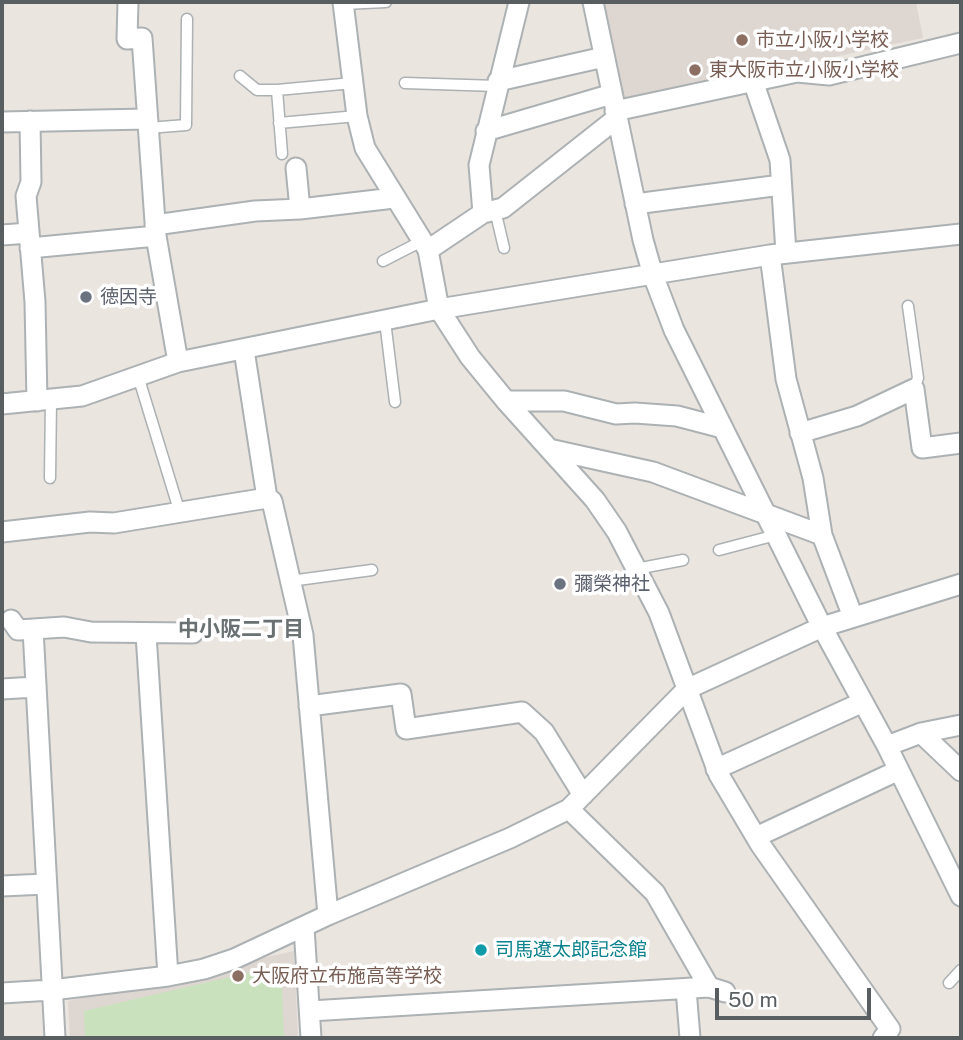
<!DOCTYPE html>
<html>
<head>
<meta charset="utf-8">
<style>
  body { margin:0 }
  #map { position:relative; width:963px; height:1040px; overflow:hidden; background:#ebe5e0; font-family:"Public Sans",sans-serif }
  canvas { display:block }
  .frame { position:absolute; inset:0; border:4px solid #595f61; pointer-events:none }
  .scale { position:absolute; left:715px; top:988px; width:156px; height:32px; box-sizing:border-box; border:4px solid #595f61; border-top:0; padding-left:9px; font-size:21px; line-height:24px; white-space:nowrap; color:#595f61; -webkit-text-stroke:5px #fff; paint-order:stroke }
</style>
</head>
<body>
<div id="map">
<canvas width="963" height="1040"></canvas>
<div class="frame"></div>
<div class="scale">50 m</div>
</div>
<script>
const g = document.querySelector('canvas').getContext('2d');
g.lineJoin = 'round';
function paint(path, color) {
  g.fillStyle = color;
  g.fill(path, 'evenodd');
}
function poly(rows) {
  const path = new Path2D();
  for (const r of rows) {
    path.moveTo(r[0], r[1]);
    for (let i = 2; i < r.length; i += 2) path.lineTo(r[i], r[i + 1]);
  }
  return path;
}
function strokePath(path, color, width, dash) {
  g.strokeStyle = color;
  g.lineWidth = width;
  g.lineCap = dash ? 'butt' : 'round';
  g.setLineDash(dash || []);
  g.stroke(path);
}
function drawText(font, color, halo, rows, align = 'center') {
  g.font = font + ' "Public Sans","Noto Sans JP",sans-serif';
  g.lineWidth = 7;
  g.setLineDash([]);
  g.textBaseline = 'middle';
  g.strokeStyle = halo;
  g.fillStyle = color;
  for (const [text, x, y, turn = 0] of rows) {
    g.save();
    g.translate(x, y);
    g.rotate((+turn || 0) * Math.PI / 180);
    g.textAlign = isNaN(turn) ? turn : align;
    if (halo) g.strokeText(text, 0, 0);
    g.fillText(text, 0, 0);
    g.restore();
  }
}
paint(poly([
  [601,2,916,2,923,38,624,102],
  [294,951,298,1038,70,1038,68,1001]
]), '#ded6d1');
paint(poly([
  [281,965,284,1038,85,1038,84,1011]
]), '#c9e2bd');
const service = poly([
  [343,4,386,2],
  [240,76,257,90,277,90,282,154],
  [405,83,497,86],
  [277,90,353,83],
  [279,123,357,116],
  [148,128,186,125,187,19],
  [495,210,504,248],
  [383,261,422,241],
  [908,306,918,378,914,389],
  [385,321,395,402],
  [138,376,180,513],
  [50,478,51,399],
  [719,550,776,535],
  [636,569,683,560],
  [290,581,372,570],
  [949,983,961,970]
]);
const minor = poly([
  [128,2,127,39,142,38,156,236,178,362],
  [343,2,357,116,365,148,428,250,439,309,470,357,506,401,595,500,617,532,659,613,719,775,760,844,890,1029,883,1038],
  [593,2,643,240,653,275,674,330,822,627,887,746,961,896],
  [498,81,604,57],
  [753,81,780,160,786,253],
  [615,111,797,72,829,75,961,43],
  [30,121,31,182,26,196,35,302,37,401],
  [2,122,146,119],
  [486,131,612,94],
  [296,168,300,209],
  [635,204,781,185],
  [483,213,479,165,519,2],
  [155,225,255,211,300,209,394,198],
  [2,235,29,233],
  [30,248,156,236],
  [428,250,483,213,503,208,617,118],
  [770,255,786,379,813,478,822,535,853,617],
  [244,350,267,498,272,501,303,635,328,915],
  [506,401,564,401,616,414,635,413,677,416,723,428],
  [2,404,82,396,178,362,439,309,770,255,961,234],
  [800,433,857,416,914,389,922,448,961,443],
  [549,449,653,472,822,535],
  [2,532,90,522,114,523,267,498],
  [11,620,18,630,64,627,91,632,193,633],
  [33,629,55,1038],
  [146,634,168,976],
  [2,689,35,687],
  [309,706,401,694,406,729,522,712,544,732,583,795],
  [921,733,961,771],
  [887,746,921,733,961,725],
  [716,769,863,702],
  [569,809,655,893,709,987,725,992],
  [756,837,899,770],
  [2,886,46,884],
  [304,927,311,1038],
  [686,989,690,1038],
  [2,993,52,990,168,976,204,969,234,959,328,915,510,838,569,809,687,689,822,627,961,584],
  [310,1011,709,987]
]);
strokePath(service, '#acb1b3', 13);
strokePath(minor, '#acb1b3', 23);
strokePath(service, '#fff', 10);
strokePath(minor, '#fff', 19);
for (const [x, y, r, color] of [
  [742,40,7,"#8d6e63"],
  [695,70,7,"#8d6e63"],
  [86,297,7,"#6b7280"],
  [560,584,7,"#6b7280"],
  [481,950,7,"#0f9aa8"],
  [238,976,7,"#8d6e63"]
]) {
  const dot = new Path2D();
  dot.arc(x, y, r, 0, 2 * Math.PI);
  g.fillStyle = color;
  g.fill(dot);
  strokePath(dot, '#fff', 2.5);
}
drawText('19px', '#785e54', '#fff', [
  ["市立小阪小学校",756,40],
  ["東大阪市立小阪小学校",709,70],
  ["大阪府立布施高等学校",252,976]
], 'left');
drawText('19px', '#5b616d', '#fff', [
  ["徳因寺",100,297],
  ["彌榮神社",574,584]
], 'left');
drawText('19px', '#0d838f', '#fff', [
  ["司馬遼太郎記念館",495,950]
], 'left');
drawText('bold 21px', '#6a7172', '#fff', [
  ["中小阪二丁目",241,630]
]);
</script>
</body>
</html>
